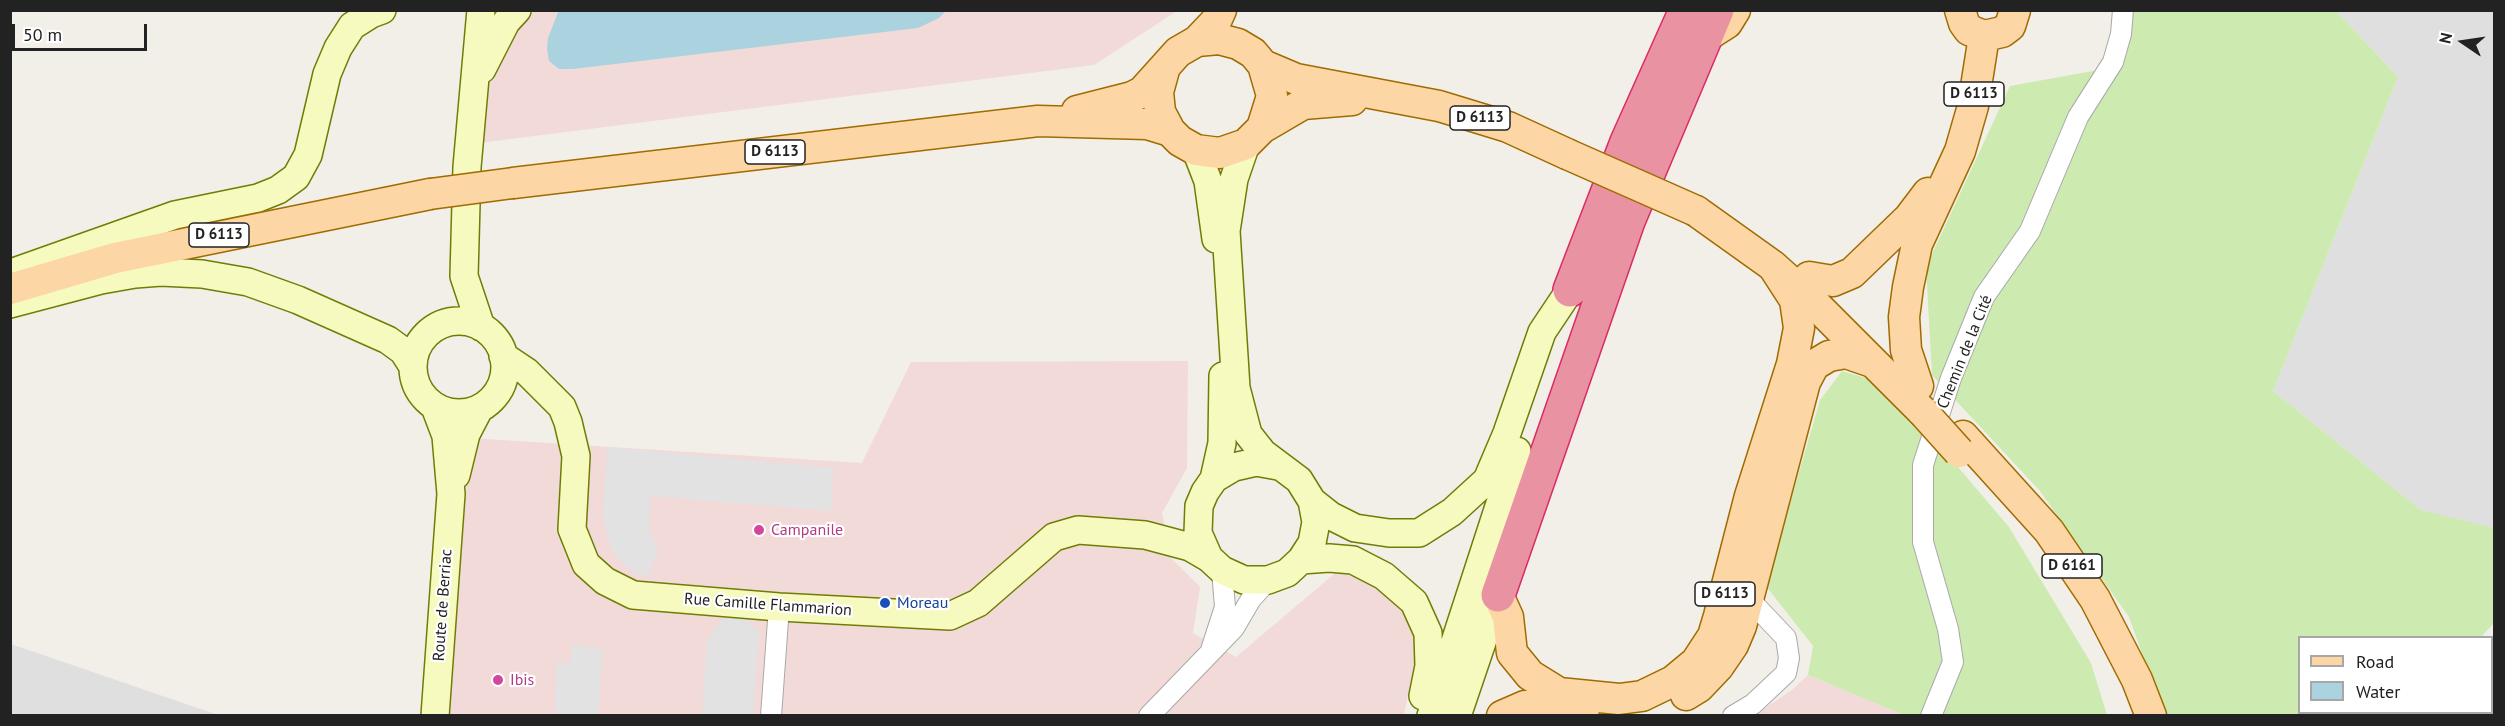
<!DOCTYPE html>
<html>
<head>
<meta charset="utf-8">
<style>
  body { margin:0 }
  #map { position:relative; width:2505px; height:726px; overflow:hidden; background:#f2efe9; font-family:"PT Sans",sans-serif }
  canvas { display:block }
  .frame { position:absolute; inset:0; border:12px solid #222; pointer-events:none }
  .legend { position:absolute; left:2298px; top:636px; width:195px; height:78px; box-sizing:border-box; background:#fff; border:2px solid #a7a7a7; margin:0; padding:8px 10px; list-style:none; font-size:18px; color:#222 }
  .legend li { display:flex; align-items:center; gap:12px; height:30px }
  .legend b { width:30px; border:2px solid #a7a7a7 }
  .north { position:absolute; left:2433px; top:12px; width:60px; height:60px; -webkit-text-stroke:4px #fff; paint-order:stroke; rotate:283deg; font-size:16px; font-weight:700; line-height:24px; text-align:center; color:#222 }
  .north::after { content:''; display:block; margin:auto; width:21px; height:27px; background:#222; clip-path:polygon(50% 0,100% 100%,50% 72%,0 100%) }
  .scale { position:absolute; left:12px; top:24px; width:135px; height:27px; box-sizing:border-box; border:3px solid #222; border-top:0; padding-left:8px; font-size:18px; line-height:21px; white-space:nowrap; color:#222; -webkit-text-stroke:4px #fff; paint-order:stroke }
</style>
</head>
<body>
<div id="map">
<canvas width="2505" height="726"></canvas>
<div class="frame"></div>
<ul class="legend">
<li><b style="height:8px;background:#fcd6a4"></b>Road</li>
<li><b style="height:16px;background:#aad3df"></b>Water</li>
</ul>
<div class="north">N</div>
<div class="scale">50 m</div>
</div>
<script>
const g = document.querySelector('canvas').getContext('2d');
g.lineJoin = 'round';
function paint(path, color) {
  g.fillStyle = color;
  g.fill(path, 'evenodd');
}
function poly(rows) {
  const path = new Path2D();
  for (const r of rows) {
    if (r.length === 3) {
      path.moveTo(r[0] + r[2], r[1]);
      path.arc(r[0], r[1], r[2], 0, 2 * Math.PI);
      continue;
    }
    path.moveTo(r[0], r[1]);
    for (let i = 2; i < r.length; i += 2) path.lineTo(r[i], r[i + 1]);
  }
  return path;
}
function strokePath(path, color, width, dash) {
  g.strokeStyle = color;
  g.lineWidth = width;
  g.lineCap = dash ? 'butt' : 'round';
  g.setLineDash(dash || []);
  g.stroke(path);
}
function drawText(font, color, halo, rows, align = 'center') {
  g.font = font + ' "PT Sans",sans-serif';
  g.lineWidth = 4.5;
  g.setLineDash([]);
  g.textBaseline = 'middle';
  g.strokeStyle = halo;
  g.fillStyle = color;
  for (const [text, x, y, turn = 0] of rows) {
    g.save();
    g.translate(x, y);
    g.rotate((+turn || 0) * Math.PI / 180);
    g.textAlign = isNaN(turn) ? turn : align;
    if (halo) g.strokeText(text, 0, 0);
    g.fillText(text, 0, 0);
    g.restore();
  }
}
paint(poly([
  [2336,11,2494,11,2494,532,2421,510,2273,391,2398,77],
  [10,644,11,644,218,715,11,715]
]), '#e0dfdf');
paint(poly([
  [535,11,1177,11,1094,65,479,143,491,67,514,24],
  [1188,361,1187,468,1162,513,1171,558,1200,587,1193,633,1236,657,1340,569,1394,596,1418,643,1404,715,446,716,470,438,862,463,911,362],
  [1808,675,1904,715,1754,716,1793,689]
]), '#f2dad9');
paint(poly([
  [2130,11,2336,11,2398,77,2273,391,2421,510,2494,528,2494,623,2481,637,2300,638,2300,712,2430,713,2428,715,2164,715,2129,617,2040,491,1932,375,1926,267,2010,86,2120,66],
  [1842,371,1876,381,1902,401,2009,527,2091,663,2107,715,1904,715,1808,675,1813,646,1766,586,1820,400]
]), '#cdebb0');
paint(poly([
  [607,447,833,468,831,511,651,496,649,531,658,550,648,576,635,574,613,553,603,518],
  [726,615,745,618,759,632,753,715,702,716,707,640],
  [572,644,603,650,598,715,555,715,557,662,571,664]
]), '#e2e2e2');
paint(poly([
  [559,10,946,10,946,11,939,18,918,28,573,69,559,69,549,61,547,49,548,38]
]), '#aad3df');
const street = poly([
  [1212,647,1225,607,1222,570],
  [771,716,779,607],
  [1149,716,1234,628,1251,599,1268,580],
  [1733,716,1753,704,1786,673,1789,658,1786,638,1748,598,1740,601],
  [1931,716,1953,662,1948,629,1923,542,1923,465,1951,378,1984,297,2030,231,2078,117,2113,62,2121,34,2123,10]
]);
const secondary = poly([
  [482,69,506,22,517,10],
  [1246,144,1234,179,1226,231,1236,388,1248,434,1263,453,1299,480,1312,501,1331,516,1355,528,1389,533,1419,533,1452,512,1487,480,1507,433,1542,332,1570,290],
  [1196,150,1208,181,1216,239],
  [14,272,175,215,258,198,278,190,296,177,308,155,327,74,338,48,352,26,371,14,382,10],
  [10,304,101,280,135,274,161,272,202,274,248,282,298,300,388,340,403,351,412,365],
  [459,367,46],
  [481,327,464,276,467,167,481,10],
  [503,356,527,372,562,407,568,422,576,456,572,529,586,564,605,581,633,595,779,607,950,616,978,603,1054,537,1078,530,1145,535,1190,547,1209,558],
  [435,407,446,436,451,494,435,716],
  [1278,466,1256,462,1234,467,1214,479,1205,492,1199,506,1198,533,1209,558,1222,570,1244,580,1268,580,1287,573,1301,560,1312,543,1316,522,1312,501],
  [456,475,466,434,479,409],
  [1214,479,1222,443,1223,376],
  [1301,560,1329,558,1353,560,1384,576,1414,602,1428,633,1429,666,1423,696],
  [2492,665,2494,661],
  [1431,716,1517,451],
  [1457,716,1498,595],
  [2457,716,2459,712]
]);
const primary = poly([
  [1960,10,1964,23,1969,30,1984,36,2002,32,2010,26,2015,10],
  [1705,37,1727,23,1735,10],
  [1197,41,1219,39,1238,44,1253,53,1263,65,1272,96,1262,128],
  [1263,65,1296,79,1439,106,1508,127,1567,154],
  [1164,70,1158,92,1160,112,1170,131,1180,141,1196,150,1220,153,1246,144,1262,128,1303,104,1352,100],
  [1077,111,1132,97,1142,92,1178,52,1197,41,1216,21,1221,10],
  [513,183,1038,121,1147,124,1170,131],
  [1696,211,1773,266,1811,300,1923,412],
  [1809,277,1833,281,1852,273,1909,218,1928,193],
  [10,289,115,258,430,194],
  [1918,386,1906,350,1904,317,1908,287,1917,244,1960,151,1973,106,1984,36],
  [1963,436,2049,531,2095,599,2137,680,2151,716],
  [1498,595,1508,617,1512,653,1530,675,1559,693,1619,699,1642,696,1673,681,1696,662,1713,636,1719,616,1750,496,1792,364,1799,328,1795,300,1773,266],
  [1686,695,1699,687,1718,667,1733,645,1741,626,1805,382,1814,365,1829,356,1846,353,1872,362],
  [1502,716,1525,706,1584,709]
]);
const highway = poly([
  [1570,290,1627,142,1686,10],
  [1498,595,1628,221,1717,10]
]);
strokePath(street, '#a9a9a9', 22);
strokePath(secondary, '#707d05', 30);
strokePath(primary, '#a06b00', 33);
strokePath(highway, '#dc2a67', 36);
strokePath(street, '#fff', 20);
strokePath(secondary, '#f7fabf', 27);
strokePath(primary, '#fcd6a4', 30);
strokePath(highway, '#e892a2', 33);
const primaryBridge = poly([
  [1567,154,1696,211],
  [430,194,513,183],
  [1923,412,1959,452]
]);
strokePath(primaryBridge, '#a06b00', 33, []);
strokePath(primaryBridge, '#fcd6a4', 30);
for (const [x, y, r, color] of [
  [759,530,6,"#d1479c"],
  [885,603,6,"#1a4fb4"],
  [498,680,6,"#d1479c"]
]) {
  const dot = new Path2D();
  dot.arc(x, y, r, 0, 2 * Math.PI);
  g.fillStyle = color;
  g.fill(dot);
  strokePath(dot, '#fff', 2);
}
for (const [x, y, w] of [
  [1974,94,60],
  [1480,118,60],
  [775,152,60],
  [219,235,60],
  [2072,566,60],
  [1725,594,60]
]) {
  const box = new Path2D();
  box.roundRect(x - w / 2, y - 12, w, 24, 4.5);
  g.fillStyle = '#fff';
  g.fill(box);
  strokePath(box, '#222', 1.5);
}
drawText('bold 15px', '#222', null, [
  ["D 6113",1974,94],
  ["D 6113",1480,118],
  ["D 6113",775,152],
  ["D 6113",219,235],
  ["D 6161",2072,566],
  ["D 6113",1725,594]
]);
drawText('16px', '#222', '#fff', [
  ["Chemin de la Cité",1965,352,-68],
  ["Route de Berriac",443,605,-86],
  ["Rue Camille Flammarion",768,605,4]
]);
drawText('16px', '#b23c85', '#fff', [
  ["Campanile",771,530],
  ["Ibis",510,680]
], 'left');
drawText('16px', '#164399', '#fff', [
  ["Moreau",897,603]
], 'left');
</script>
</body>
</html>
